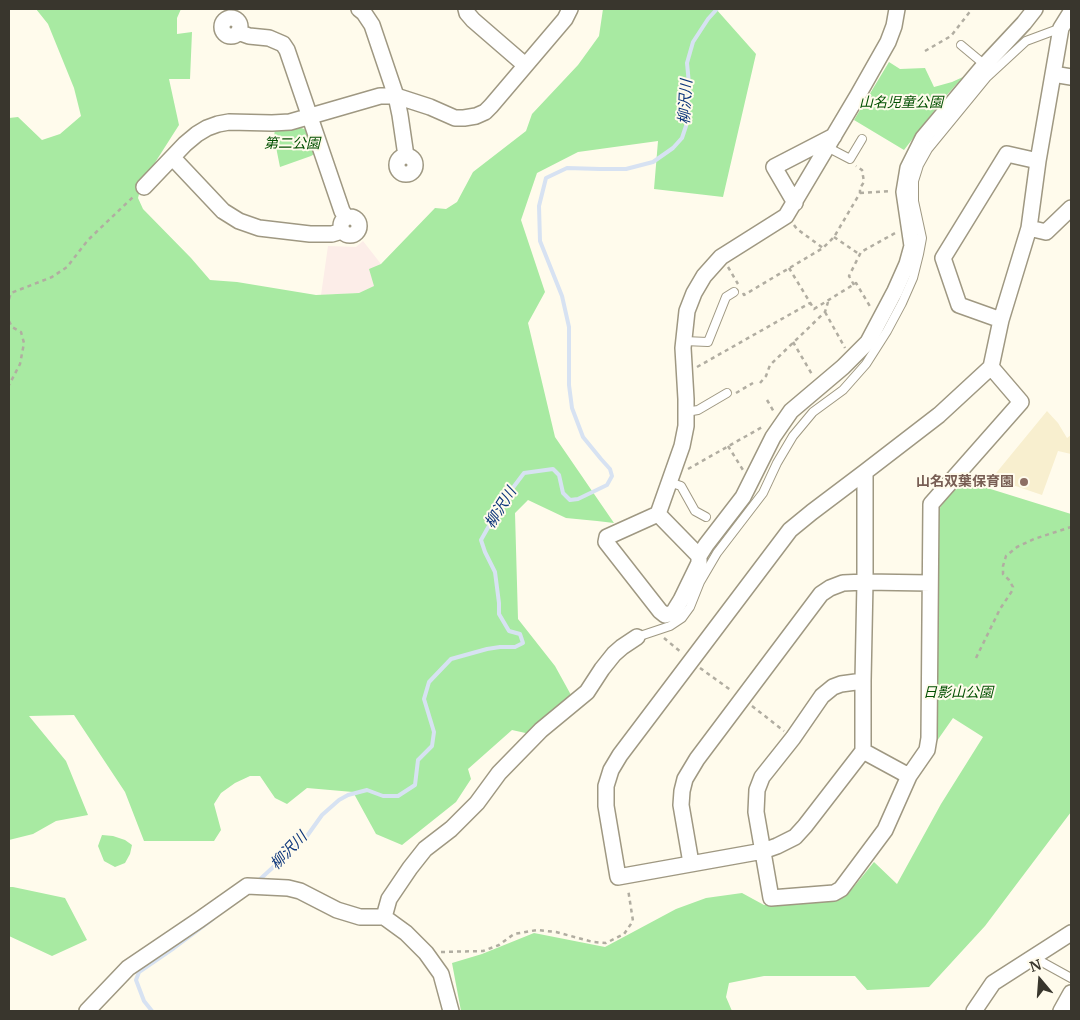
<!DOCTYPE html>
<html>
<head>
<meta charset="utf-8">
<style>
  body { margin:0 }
  #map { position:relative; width:1080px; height:1020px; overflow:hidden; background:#fffbec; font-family:Merriweather,serif }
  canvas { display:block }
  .frame { position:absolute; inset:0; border:10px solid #39362d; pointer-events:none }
  .north { position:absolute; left:1015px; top:955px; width:50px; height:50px; -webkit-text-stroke:4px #fffbec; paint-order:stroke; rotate:342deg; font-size:14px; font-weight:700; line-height:20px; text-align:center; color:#39362d }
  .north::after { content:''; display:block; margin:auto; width:18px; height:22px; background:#39362d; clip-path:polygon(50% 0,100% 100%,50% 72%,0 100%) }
</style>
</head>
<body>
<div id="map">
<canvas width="1080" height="1020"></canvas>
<div class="frame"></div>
<div class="north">N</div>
</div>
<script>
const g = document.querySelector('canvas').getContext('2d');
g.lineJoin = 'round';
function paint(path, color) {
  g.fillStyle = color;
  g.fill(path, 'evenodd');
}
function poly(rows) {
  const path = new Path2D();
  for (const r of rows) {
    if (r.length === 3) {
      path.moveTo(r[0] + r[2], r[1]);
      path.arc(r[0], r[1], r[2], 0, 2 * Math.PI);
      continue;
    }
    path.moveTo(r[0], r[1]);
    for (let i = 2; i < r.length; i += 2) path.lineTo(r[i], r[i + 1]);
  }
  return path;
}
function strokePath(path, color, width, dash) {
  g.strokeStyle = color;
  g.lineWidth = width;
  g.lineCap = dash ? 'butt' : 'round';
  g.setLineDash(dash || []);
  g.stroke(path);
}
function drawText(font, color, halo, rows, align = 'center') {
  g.font = font + ' Merriweather,"Noto Sans JP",serif';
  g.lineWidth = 4;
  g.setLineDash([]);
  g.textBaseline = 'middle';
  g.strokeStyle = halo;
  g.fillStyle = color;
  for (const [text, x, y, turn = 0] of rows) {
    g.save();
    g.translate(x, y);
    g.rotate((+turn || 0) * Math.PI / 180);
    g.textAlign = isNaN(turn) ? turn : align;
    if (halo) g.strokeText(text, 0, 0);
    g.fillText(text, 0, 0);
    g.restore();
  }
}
paint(poly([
  [363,241,381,264,375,286,360,293,321,295,328,246,356,247]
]), '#fcede8');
paint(poly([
  [1047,411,1058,423,1067,438,1071,435,1071,454,1058,451,1042,495,992,478]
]), '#f8efcf');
paint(poly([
  [36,9,181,9,177,18,177,34,192,32,190,79,169,79,179,125,142,183,138,198,143,209,191,258,210,280,237,282,316,295,359,293,374,286,369,269,381,264,435,208,446,209,457,202,473,172,526,131,532,114,578,65,599,36,603,9,716,9,756,54,723,197,654,189,658,141,578,152,537,173,521,220,545,292,528,323,555,437,614,523,597,521,566,518,528,500,515,513,518,619,555,666,571,695,530,734,512,730,468,769,471,779,456,802,402,845,376,834,353,792,307,788,287,804,275,798,260,776,250,776,235,783,221,793,214,804,221,830,214,841,144,841,125,792,74,715,29,716,66,761,88,815,56,821,33,834,9,840,9,118,18,117,42,140,60,134,81,116,74,88,48,24],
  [889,62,900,69,925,68,934,87,952,82,963,77,945,97,904,150,854,120],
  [299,127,309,131,316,153,311,156,280,167,274,137,275,129],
  [968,482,1071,514,1071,812,985,926,929,987,867,990,855,976,764,976,729,983,726,997,732,1011,461,1011,452,963,482,954,534,933,605,947,676,909,706,898,742,893,764,905,834,898,848,894,874,862,897,884,941,804,983,737,953,718,932,748,934,634,938,595,939,509,950,493],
  [102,835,113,836,125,840,132,845,130,854,125,863,115,867,104,861,98,846],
  [9,887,13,887,65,898,87,940,52,956,9,936]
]), '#a8eaa2');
strokePath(poly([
  [257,882,307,836,322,815,339,800,348,795,367,790,383,796,398,796,415,785,418,760,432,746,434,732,424,699,429,682,451,659,487,649,500,647,515,647,523,643,520,634,509,631,499,614,499,603,495,572,485,552,481,540,503,501,524,473,553,469,559,475,563,493,570,500,578,499,607,485,612,476,610,469,601,459,583,437,572,408,569,385,569,327,562,296,540,241,539,206,546,178,567,168,600,169,626,169,653,162,673,148,682,138,686,126,687,114,689,84,687,63,693,42,708,19,717,9],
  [152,1011,144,1001,136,980,139,972,174,948,213,919]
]), '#d7e2f2', 4);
const service = poly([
  [961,45,985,65],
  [827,147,850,159,862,139],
  [684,341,708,342,726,297,734,292],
  [686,412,698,410,727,393],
  [669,482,681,486,695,511,706,517],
  [637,637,670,626,682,618,690,607,700,582,717,553,763,493,777,463,793,436,813,412,843,390,866,364,887,331,902,303,913,278,919,254,922,238,914,201,914,181,919,165,928,149,987,77,1026,41,1061,28],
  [1033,957,1071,978]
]);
const minor = poly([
  [359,9,364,13,372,25,396,96,400,115,406,156],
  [466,9,467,13,473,20,525,65],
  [897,9,894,26,888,42,858,95,786,216,721,257,704,276,694,293,687,311,683,348,686,399,686,426,682,446,658,514,699,556,706,545,743,497,773,437,791,411,843,367,868,342,895,291,907,264,912,246,904,192,908,168,923,138,981,69,1024,23,1035,9],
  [231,27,9],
  [238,32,249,36,269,38,283,44,287,50,342,211,346,217],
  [1053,74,1071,77],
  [406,165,9],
  [173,158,223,211,239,221,259,228,310,234,332,234,342,231],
  [144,187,185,144,197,134,207,128,218,124,229,122,272,123,290,122,380,96,396,96,430,107,455,118,464,118,476,116,485,112,491,106,565,19,570,9],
  [795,203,774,167,834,136],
  [350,226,9],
  [1029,228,1046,232,1071,208],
  [1001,320,959,305,943,258,1007,154,1038,161],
  [865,472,865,582,863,681,863,751,805,826,795,837,777,846,763,851,618,877,606,806,606,786,611,770,620,755,790,530,812,512,865,472,939,415,991,367,1001,320,1029,228,1038,161,1061,28,1071,12],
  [658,514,607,537,606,542,660,611,665,615,673,613,681,600,699,563,699,556],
  [863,681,841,684,833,687,822,696,793,738,762,777,757,790,756,812,771,898,834,893,841,889,885,830,909,776,927,750,929,738,931,504,1021,402,991,367],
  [863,751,909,776],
  [691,863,681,805,682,791,685,779,697,759,821,594,830,588,843,583,865,582,930,583],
  [384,917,389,899,410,868,425,849,451,829,477,803,499,773,541,730,587,692,602,669,614,654,622,647,637,637],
  [87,1011,128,968,199,920,247,886,288,888,300,891,337,910,360,917,384,917,406,933,426,953,441,974,451,1011],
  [974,1011,993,983,1071,933],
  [1061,1011,1071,993]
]);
strokePath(service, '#9f9882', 10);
strokePath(minor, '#9f9882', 18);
strokePath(poly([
  [229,13,229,9],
  [925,51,951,36,972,9],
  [860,193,891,191],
  [794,225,797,229,823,248],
  [834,237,859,254],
  [728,267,738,284],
  [789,268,814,309,856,283,871,308],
  [854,285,849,276,861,252,897,232],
  [743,293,744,295,823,248,834,237,860,193,860,188,864,182,862,170,856,166],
  [9,299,11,293,52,277,67,267,88,240,134,196],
  [825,312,845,348],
  [9,321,12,327,21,332,24,343,20,364,9,385],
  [793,342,813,376],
  [697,367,810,303],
  [760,383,766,376,770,365,825,312,828,302],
  [736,393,753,383],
  [767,400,774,412],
  [728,446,743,470],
  [688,469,764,426],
  [664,638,682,653],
  [976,658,1000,609,1012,591,1013,587,1009,580,1003,574,1003,566,1006,556,1017,547,1034,539,1071,527],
  [700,668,732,691],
  [752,706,784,731],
  [441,952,483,951,499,945,514,934,537,930,556,932,593,942,606,943,624,934,633,921,628,889]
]), '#b1ada1', 2.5, [4, 4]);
strokePath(service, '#fff', 8);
strokePath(minor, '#fff', 15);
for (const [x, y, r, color] of [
  [1024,482,5,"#8d6e63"]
]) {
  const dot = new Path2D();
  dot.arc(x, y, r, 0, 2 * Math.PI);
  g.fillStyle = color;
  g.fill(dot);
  strokePath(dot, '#fffbec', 2);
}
drawText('italic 14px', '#025001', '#fffbec', [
  ["山名児童公園",901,103],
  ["第二公園",292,144],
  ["日影山公園",958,693]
]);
drawText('bold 14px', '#785e54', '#fffbec', [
  ["山名双葉保育園",1014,482]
], 'right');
drawText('italic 15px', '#0d367b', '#fffbec', [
  ["柳沢川",686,102,-87],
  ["柳沢川",501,508,-58],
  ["柳沢川",289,851,-46]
]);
</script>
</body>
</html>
